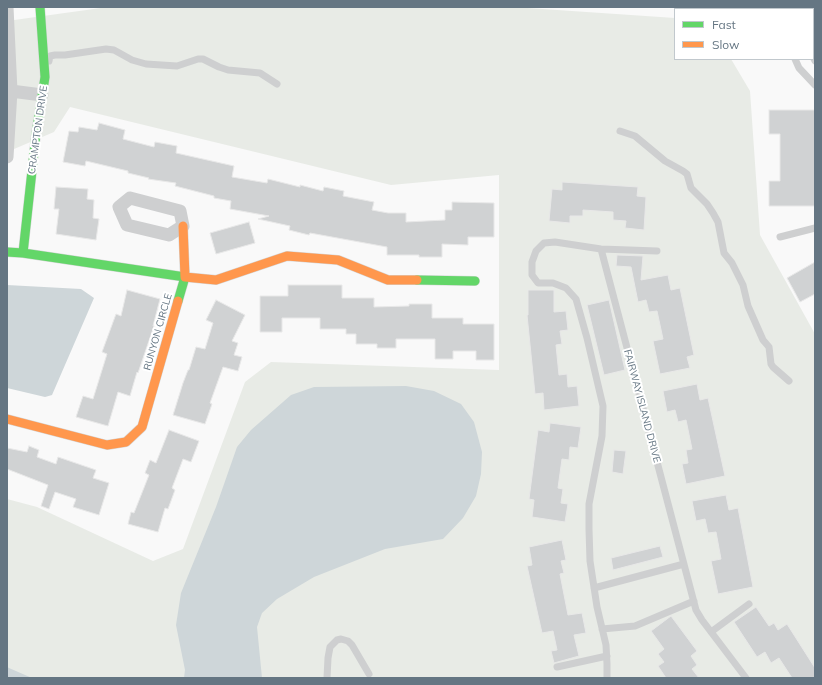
<!DOCTYPE html>
<html>
<head>
<meta charset="utf-8">
<style>
  body { margin:0 }
  #map { position:relative; width:822px; height:685px; overflow:hidden; background:#f9f9f9; font-family:Mulish,sans-serif }
  canvas { display:block }
  .frame { position:absolute; inset:0; border:8px solid #657683; pointer-events:none }
  .legend { position:absolute; left:674px; top:8px; width:140px; height:52px; box-sizing:border-box; background:#fff; border:1px solid #c1c8cd; margin:0; padding:5px 7px; list-style:none; font-size:12px; color:#657683 }
  .legend li { display:flex; align-items:center; gap:8px; height:20px }
  .legend b { width:20px; border:1px solid #c1c8cd }
</style>
</head>
<body>
<div id="map">
<canvas width="822" height="685"></canvas>
<div class="frame"></div>
<ul class="legend">
<li><b style="height:5px;background:#63d668"></b>Fast</li>
<li><b style="height:5px;background:#ff974d"></b>Slow</li>
</ul>
</div>
<script>
const g = document.querySelector('canvas').getContext('2d');
g.lineJoin = 'round';
function paint(path, color) {
  g.fillStyle = color;
  g.fill(path, 'evenodd');
}
function poly(rows) {
  const path = new Path2D();
  for (const r of rows) {
    path.moveTo(r[0], r[1]);
    for (let i = 2; i < r.length; i += 2) path.lineTo(r[i], r[i + 1]);
  }
  return path;
}
function strokePath(path, color, width, dash) {
  g.strokeStyle = color;
  g.lineWidth = width;
  g.lineCap = dash ? 'butt' : 'round';
  g.setLineDash(dash || []);
  g.stroke(path);
}
function drawText(font, color, halo, rows, align = 'center') {
  g.font = font + ' Mulish,sans-serif';
  g.lineWidth = 4;
  g.setLineDash([]);
  g.textBaseline = 'middle';
  g.strokeStyle = halo;
  g.fillStyle = color;
  for (const [text, x, y, turn = 0] of rows) {
    g.save();
    g.translate(x, y);
    g.rotate((+turn || 0) * Math.PI / 180);
    g.textAlign = isNaN(turn) ? turn : align;
    if (halo) g.strokeText(text, 0, 0);
    g.fillText(text, 0, 0);
    g.restore();
  }
}
paint(poly([
  [108,7,513,7,675,18,675,59,731,59,750,91,760,235,815,334,815,678,7,678,7,499,37,507,153,561,183,549,245,382,271,362,499,370,499,175,391,185,70,107,54,132,7,152,7,21]
]), '#e8ebe6');
paint(poly([
  [7,285,81,289,94,298,52,395,45,397,7,388],
  [406,386,434,391,461,404,474,422,482,452,481,474,476,496,463,518,443,539,385,549,314,577,277,599,262,613,257,627,262,678,184,678,185,670,176,625,181,593,216,507,237,447,251,430,291,395,314,387],
  [7,667,9,668,32,678,7,678]
]), '#ced6d9');
const building = poly([
  [769,110,815,110,815,206,769,206,769,181,780,181,780,134,769,134,769,110],
  [99,123,125,130,123,139,154,147,155,142,177,146,176,153,234,166,232,177,267,183,268,179,300,187,300,185,323,191,324,187,344,191,343,196,374,202,372,210,388,213,406,213,406,222,445,220,445,210,452,210,452,202,494,203,494,237,468,237,468,245,442,244,442,257,419,257,419,255,387,255,387,247,310,233,309,235,289,230,290,226,258,219,269,216,230,209,231,201,214,198,214,196,175,186,176,183,148,179,149,178,128,173,128,171,86,161,85,166,63,162,69,131,78,132,79,127,97,130,99,123],
  [562,182,638,187,637,196,646,197,644,230,625,228,626,221,613,220,613,212,583,210,583,216,570,216,570,223,549,221,552,189,562,190,562,182],
  [56,187,88,189,87,199,94,200,93,218,99,219,96,240,56,234,59,209,54,209,56,187],
  [249,222,255,243,216,254,210,233,249,222],
  [617,255,643,256,641,280,668,275,671,290,680,288,694,355,687,357,690,368,660,374,653,341,663,339,657,311,649,312,646,300,638,302,631,267,616,266,617,255],
  [815,262,815,294,800,302,787,278,815,262],
  [288,285,342,285,342,298,374,298,374,307,409,306,409,304,432,304,432,318,463,318,463,324,494,324,494,360,476,360,476,351,453,351,453,359,435,359,435,339,396,339,396,348,377,348,377,344,356,344,356,334,346,334,346,329,320,329,320,318,282,318,282,332,260,332,260,296,288,296,288,285],
  [127,290,160,299,153,326,154,326,138,373,137,372,130,396,118,392,108,426,76,417,83,396,93,399,107,354,102,352,116,314,121,316,127,290],
  [528,290,554,290,554,312,566,311,568,330,560,331,562,344,556,345,559,375,567,374,568,387,577,386,579,406,544,410,543,393,535,394,527,315,528,315,528,290],
  [216,300,245,315,232,341,238,343,234,355,242,357,238,371,223,367,210,403,212,404,205,424,173,415,183,383,188,370,189,370,196,347,205,349,213,323,206,320,216,300],
  [609,300,625,370,604,375,587,305,609,300],
  [697,384,700,400,708,398,725,476,686,484,682,464,688,463,686,450,692,449,686,420,678,422,675,410,667,412,663,391,697,384],
  [550,423,581,427,578,448,570,447,569,460,562,459,558,488,563,489,561,503,568,504,565,522,532,517,534,500,529,499,538,430,549,432,550,423],
  [169,430,199,441,191,462,183,459,172,488,175,490,168,509,165,508,158,532,128,524,131,512,134,513,149,475,145,473,150,460,156,463,169,430],
  [29,446,39,450,37,457,56,464,58,457,96,470,93,478,109,483,99,515,73,507,76,499,55,492,49,509,41,506,48,485,7,469,7,448,27,452,29,446],
  [614,450,626,451,623,474,612,472,614,450],
  [726,495,729,510,738,508,753,587,718,594,711,561,721,559,716,532,708,533,705,519,696,521,692,501,726,495],
  [562,540,566,560,561,561,564,573,560,574,568,615,582,613,586,633,574,635,579,656,554,663,551,651,557,650,553,631,542,633,527,566,532,565,529,547,562,540],
  [660,546,663,557,613,570,611,558,660,546],
  [756,607,769,626,774,623,778,630,787,624,815,668,815,678,792,678,779,658,771,663,765,652,757,657,734,622,756,607],
  [671,616,697,651,691,656,697,665,692,669,699,678,666,678,658,666,664,662,658,654,664,649,651,631,671,616]
]);
paint(building, '#d0d2d3');
strokePath(building, '#e8e8e8', 1);
const fast = poly([
  [7,252,23,253,185,277,178,301],
  [23,253,36,134,45,77,40,7],
  [417,280,475,281]
]);
const slow = poly([
  [183,226,185,277,216,280,287,256,338,260,388,280,417,280],
  [7,419,107,445,126,442,142,427,178,301]
]);
strokePath(fast, '#d5d6d7', 10);
strokePath(slow, '#d5d6d7', 10);
strokePath(poly([
  [781,7,781,9],
  [799,7,799,9],
  [813,43,815,43],
  [813,57,815,61],
  [795,59,799,68,815,85],
  [49,61,50,56,55,55,65,55,106,49,114,50,132,60,146,64,177,66,198,59,203,59,219,67,228,70,260,73,277,84],
  [620,131,635,136,665,161,683,171,687,174,691,188,707,204,713,213,718,222,724,253,732,263,743,285,748,306,763,340,769,347,771,364,773,367,789,381],
  [780,237,815,228],
  [601,249,696,610,702,620,746,678],
  [594,588,684,564],
  [602,629,635,626,694,601],
  [711,632,749,604],
  [557,667,607,656],
  [327,678,328,658,330,647,337,640,341,639,348,641,352,645,369,674],
  [607,678,607,664,606,645,597,607,590,561,589,529,589,504,602,436,603,406,587,338,576,299,566,288,553,283,538,283,532,275,532,262,536,251,544,243,555,242,601,249,657,251]
]), '#cecfd0', 7);
strokePath(poly([
  [11,91,42,95],
  [7,157,11,91,7,7],
  [130,198,180,211,183,226,169,235,127,225,119,207,130,198]
]), '#cecfd0', 13);
strokePath(fast, '#63d668', 9);
strokePath(slow, '#ff974d', 9);
drawText('10px', '#657683', '#fff', [
  ["CRAMPTON DRIVE",38,130,-82],
  ["RUNYON CIRCLE",158,332,-74],
  ["FAIRWAY ISLAND DRIVE",642,406,75]
]);
</script>
</body>
</html>
